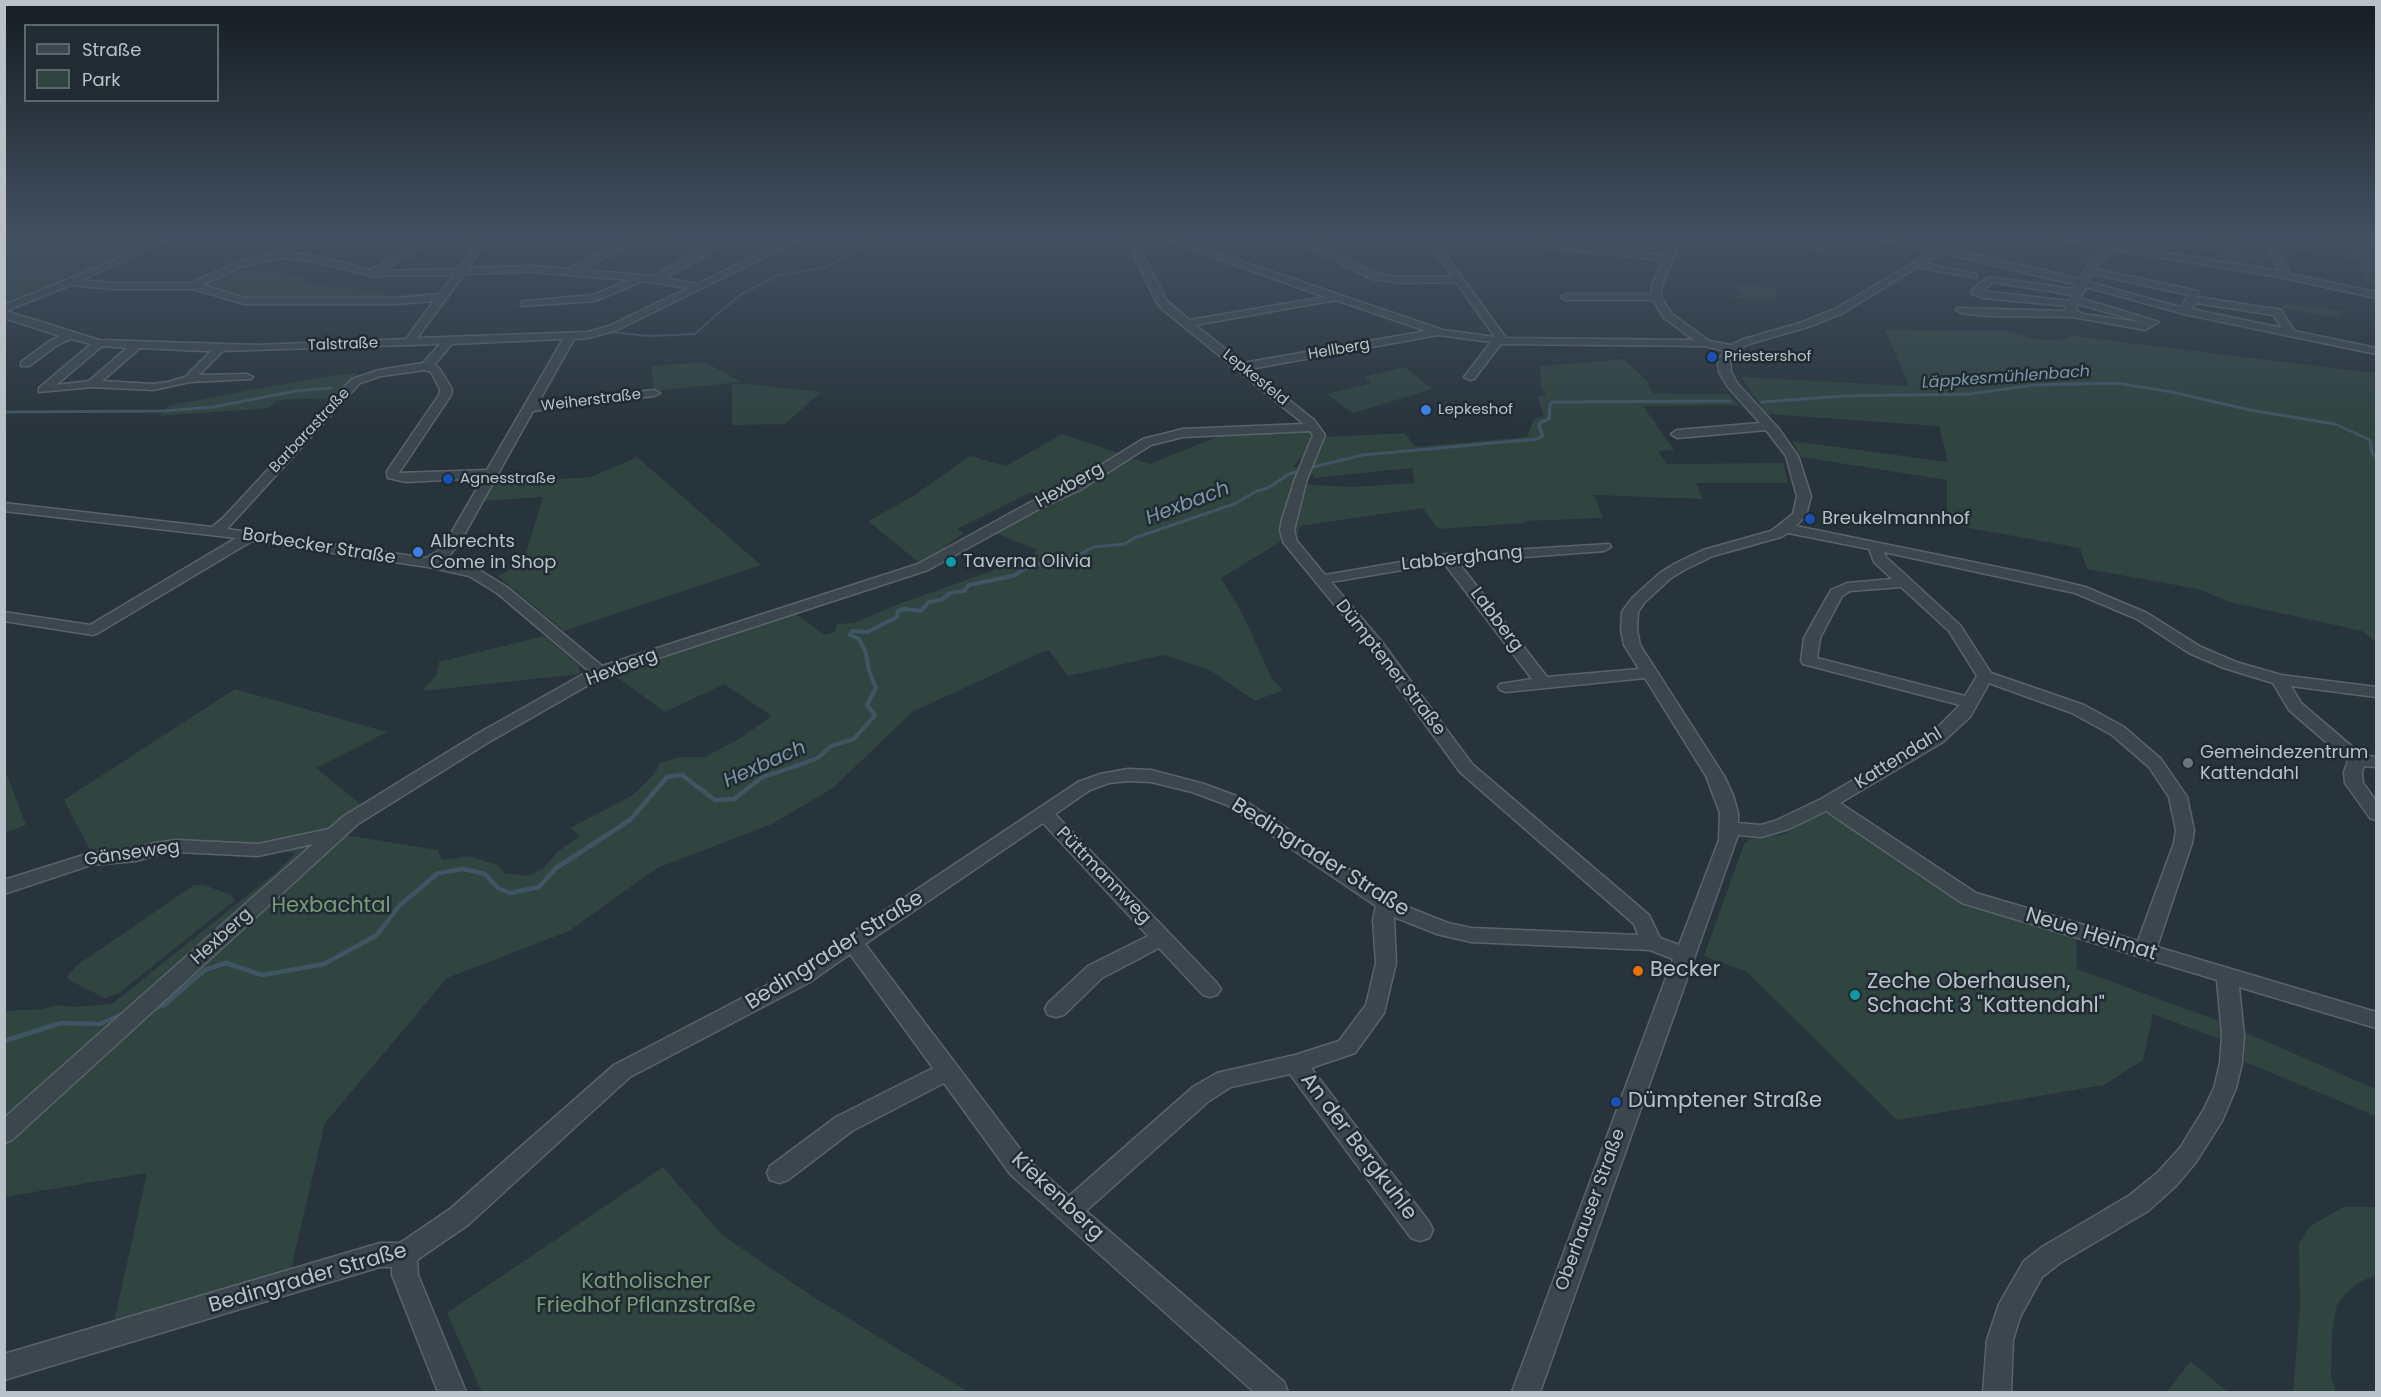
<!DOCTYPE html>
<html>
<head>
<meta charset="utf-8">
<style>
  body { margin:0 }
  #map { position:relative; width:2381px; height:1397px; overflow:hidden; background:#28343c; font-family:Poppins,sans-serif }
  canvas { display:block }
  .frame { position:absolute; inset:0; border:6px solid #b8c1c7; pointer-events:none }
  .legend { position:absolute; left:24px; top:24px; width:195px; height:78px; box-sizing:border-box; background:#202b32; border:2px solid #5d676e; margin:0; padding:8px 10px; list-style:none; font-size:18px; color:#b8c1c7 }
  .legend li { display:flex; align-items:center; gap:12px; height:30px }
  .legend b { width:30px; border:2px solid #5d676e }
</style>
</head>
<body>
<div id="map">
<canvas width="2381" height="1397"></canvas>
<div class="frame"></div>
<ul class="legend">
<li><b style="height:8px;background:#3b464d"></b>Straße</li>
<li><b style="height:16px;background:#304440"></b>Park</li>
</ul>
</div>
<script>
const g = document.querySelector('canvas').getContext('2d');
g.lineJoin = 'round';
function paint(path, color) {
  g.fillStyle = color;
  g.fill(path, 'evenodd');
}
function poly(rows) {
  const path = new Path2D();
  for (const r of rows) {
    path.moveTo(r[0], r[1]);
    for (let i = 2; i < r.length; i += 2) path.lineTo(r[i], r[i + 1]);
  }
  return path;
}
function strokePath(path, color, width, dash) {
  g.strokeStyle = color;
  g.lineWidth = width;
  g.lineCap = dash ? 'butt' : 'round';
  g.setLineDash(dash || []);
  g.stroke(path);
}
function drawText(font, color, halo, rows, align = 'center') {
  g.font = font + ' Poppins,sans-serif';
  g.lineWidth = 5;
  g.setLineDash([]);
  g.textBaseline = 'middle';
  g.strokeStyle = halo;
  g.fillStyle = color;
  for (const [text, x, y, turn = 0] of rows) {
    g.save();
    g.translate(x, y);
    g.rotate((+turn || 0) * Math.PI / 180);
    g.textAlign = isNaN(turn) ? turn : align;
    if (halo) g.strokeText(text, 0, 0);
    g.fillText(text, 0, 0);
    g.restore();
  }
}
paint(poly([
  [19,236,163,236,150,244,153,244,5,307,5,238],
  [2224,236,2234,242,2262,241,2271,244,2317,249,2322,251,2306,251,2309,253,2297,254,2291,249,2266,247,2249,242,2244,243,2245,248,2257,249,2240,250,2260,258,2256,259,2263,262,2248,261,2242,263,2225,260,2224,258,2226,257,2221,254,2174,247,2176,243,2181,242,2202,247,2200,244,2209,244,2221,247,2217,241,2220,239,2218,237],
  [2320,236,2338,239,2337,236,2376,236,2376,285,2368,281,2355,280,2363,278,2361,270,2354,267,2361,264,2338,253,2356,253,2346,250,2349,248,2331,244,2315,237],
  [228,271,285,272,280,277,306,277,300,282,386,293,384,295,441,292,440,295,403,299,245,298,201,285],
  [1735,285,1774,286,1778,299,1731,298,1730,296,1743,296],
  [2285,304,2343,311,2339,318,2282,308],
  [1885,330,2006,331,2037,339,2058,341,2073,336,2376,373,2376,642,2362,631,2230,602,2198,589,2087,569,2080,548,1947,524,1947,480,1801,457,1792,441,1948,462,1939,426,1767,414,1741,377,1909,386],
  [1624,359,1650,384,1646,384,1654,394,1728,394,1739,405,1643,406,1674,450,1658,451,1667,464,1783,463,1788,483,1696,483,1702,499,1594,495,1603,518,1524,521,1524,523,1438,529,1423,508,1300,526,1298,533,1291,537,1301,484,1350,487,1415,483,1412,468,1313,478,1314,474,1309,475,1325,437,1405,433,1415,447,1527,437,1534,419,1544,416,1538,397,1546,394,1541,387,1540,366],
  [705,362,741,382,653,391,652,366],
  [1405,367,1432,389,1353,413,1327,394,1371,383,1363,377],
  [358,373,333,398,277,400,268,408,159,416,170,405,316,378],
  [745,384,821,392,785,424,732,425,732,385],
  [1305,431,1317,436,1310,436,1311,439,1309,448,1293,467,1299,467,1280,533,1280,542,1221,578,1242,613,1272,679,1283,690,1255,701,1210,670,1164,655,1068,676,1049,650,1042,652,912,712,833,788,772,824,657,868,569,931,447,978,325,1123,289,1278,112,1331,147,1173,5,1197,5,1011,43,1009,58,1005,72,1007,112,1004,274,874,296,853,189,842,92,854,64,800,235,689,387,732,316,768,365,808,345,835,438,850,441,859,444,860,468,856,498,865,504,873,528,876,544,868,557,852,580,836,570,828,633,795,655,773,660,763,680,757,705,757,739,739,772,716,724,684,665,712,611,673,794,613,825,635,835,632,837,624,854,623,899,604,1028,558,1038,550,993,532,1125,456,1150,464,1226,433],
  [1062,434,1118,453,1070,482,1067,481,1036,498,1032,492,957,529,964,533,944,547,951,551,921,564,868,521,912,497,970,456,1006,466],
  [637,457,761,565,564,631,498,576,523,563,543,497,483,501,493,483,591,477],
  [544,636,579,666,580,674,422,691,436,676,439,662],
  [5,770,26,825,5,833,4,833],
  [1821,814,1835,815,1962,901,2076,935,2077,969,2219,1021,2222,1040,2153,1014,2143,1060,2104,1085,1897,1120,1747,972,1704,956,1744,844,1750,839,1784,834],
  [194,885,204,885,231,895,235,900,119,993,105,998,69,980,67,977,76,966],
  [2244,1032,2376,1089,2376,1116,2245,1062],
  [663,1167,722,1235,812,1296,968,1392,482,1392,447,1313],
  [2344,1207,2376,1207,2376,1275,2358,1283,2346,1293,2337,1305,2332,1333,2331,1377,2336,1392,2293,1392,2300,1306,2299,1244,2310,1226],
  [2190,1362,2191,1362,2228,1392,2167,1392]
]), '#304440');
strokePath(poly([
  [740,295,778,275,824,268,868,245,876,238,885,236],
  [716,315,739,296],
  [609,332,649,336,695,334,714,317]
]), '#405563', 2);
strokePath(poly([
  [1762,402,1845,396,1970,394,2034,385,2116,383,2172,392,2250,410,2335,424,2370,440,2372,453,2376,457],
  [4,412,164,411,213,407,295,391,331,388],
  [1313,467,1363,455,1537,439,1543,436,1539,426,1541,422,1549,419,1550,404,1553,402,1730,401],
  [1080,554,1094,547,1125,544,1134,538,1234,504,1257,491,1268,488,1289,474,1297,472]
]), '#405563', 3);
strokePath(poly([
  [770,775,818,758,831,746,854,739,875,715,867,705,876,688,869,671,866,653,859,639,850,635,852,631,867,632,897,617,898,611,904,609,921,611,929,602,941,600,950,593,964,591,969,585,1013,576,1033,564,1043,564,1085,553]
]), '#405563', 4);
strokePath(poly([
  [155,1008,164,1005,205,970,226,963,262,975,324,964,377,935,399,906,438,873,463,869,485,874,498,888,510,893,539,887,556,868,630,820,667,777,682,775,715,800,734,799,761,778,774,773],
  [4,1041,61,1023,100,1024,125,1013]
]), '#405563', 4.5);
const minor = poly([
  [165,236,177,236,82,280,112,283,191,283,237,262,280,252,312,255,370,270,408,249,424,236,434,236,414,253,382,271,458,269,482,236,491,236,468,268,532,266,569,269,627,239,715,244,715,248,703,258,665,278,697,284,797,236,808,236,617,330,588,338,574,339,538,403,654,390,660,393,654,396,533,411,459,544,448,557,441,561,479,570,507,587,602,666,918,564,1029,503,1070,484,1143,439,1183,429,1304,424,1162,309,1156,301,1125,236,1134,236,1166,300,1189,320,1325,297,1154,236,1167,236,1443,330,1495,337,1456,282,1402,283,1372,279,1301,243,1306,237,1324,236,1311,242,1377,274,1402,277,1452,276,1423,236,1432,236,1506,338,1694,340,1664,318,1653,300,1566,300,1561,297,1566,294,1651,294,1652,285,1663,260,1529,246,1524,243,1529,240,1665,255,1670,236,1680,236,1679,245,1662,285,1661,297,1672,314,1709,341,1731,345,1741,340,1803,322,1835,309,1931,252,1865,236,1882,236,1938,248,1962,236,1973,236,1951,249,2080,279,2091,259,2105,248,2042,236,2063,236,2109,243,2117,236,2126,236,2118,245,2280,271,2259,236,2268,236,2291,274,2376,292,2376,298,2275,276,2114,250,2098,263,2095,269,2198,291,2198,297,2281,310,2294,331,2376,348,2376,354,2184,314,2086,287,2080,298,2159,322,2145,330,2073,317,1986,316,1961,313,1956,310,1957,308,2065,311,2067,306,1984,298,1972,294,1972,290,1988,277,2074,289,2077,285,1943,253,1924,263,1976,274,1976,278,1917,267,1843,313,1811,326,1749,344,1736,351,1730,360,1731,372,1737,383,1779,429,1798,456,1811,496,1806,515,1796,526,2036,575,2085,587,2147,613,2201,647,2236,662,2281,675,2376,687,2376,697,2291,686,2301,703,2362,755,2376,757,2376,767,2364,766,2362,772,2363,783,2376,801,2376,820,2370,818,2345,783,2344,772,2348,761,2289,710,2273,683,2224,668,2189,653,2137,619,2075,593,1884,552,1886,557,1960,625,1991,673,2084,705,2124,727,2161,759,2187,797,2194,830,2192,843,2157,947,2376,1012,2376,1028,2239,987,2244,1035,2242,1063,2236,1088,2222,1121,2196,1162,2175,1187,2148,1211,2060,1263,2042,1277,2020,1317,2013,1340,2011,1392,1983,1392,1987,1340,1999,1304,2024,1261,2042,1247,2130,1195,2157,1173,2180,1148,2204,1109,2214,1088,2220,1063,2222,1035,2217,980,1962,903,1826,811,1789,829,1761,837,1738,835,1540,1392,1512,1392,1673,959,1650,950,1471,942,1437,934,1394,917,1396,963,1384,1013,1355,1053,1311,1068,1429,1222,1433,1230,1429,1238,1420,1241,1411,1238,1290,1074,1231,1087,1209,1101,1086,1211,1284,1382,1288,1392,1254,1392,1011,1175,944,1083,852,1131,788,1180,779,1183,770,1180,767,1173,770,1166,836,1117,933,1068,850,954,810,982,630,1077,468,1225,417,1260,418,1275,466,1392,438,1392,392,1275,392,1267,380,1267,4,1380,4,1354,380,1243,400,1243,450,1209,614,1065,796,970,1078,782,1100,774,1128,769,1151,770,1204,784,1239,797,1393,898,1410,908,1448,923,1471,928,1638,935,1634,924,1460,772,1369,647,1283,542,1280,530,1282,519,1295,479,1313,435,1310,431,1183,437,1151,445,1080,490,1039,509,928,570,606,675,489,742,358,824,12,1140,4,1143,4,1118,313,844,258,856,177,852,156,855,136,861,91,865,4,894,4,880,90,853,135,849,154,843,177,840,258,844,329,829,344,816,477,734,589,671,497,593,469,576,428,567,252,541,98,633,93,635,4,621,4,612,90,625,236,538,4,511,4,503,212,527,223,518,352,379,379,370,423,363,440,344,223,351,199,375,247,374,253,377,251,379,190,382,153,390,92,387,39,392,39,388,91,344,71,339,59,344,29,366,21,366,21,362,51,340,60,336,4,318,4,305,106,264,165,236],
  [629,245,704,248,653,276,582,270,629,245],
  [280,258,312,261,371,276,454,275,439,294,397,298,245,298,202,285,243,266,280,258],
  [532,272,630,280,593,295,525,301,521,302,521,306,595,301,643,281,688,288,609,326,588,332,417,338,464,274,532,272],
  [2092,274,2188,295,2182,307,2173,305,2088,282,2092,274],
  [1993,282,2072,295,2069,301,1983,291,1993,282],
  [71,285,112,289,193,289,245,304,397,304,434,301,406,339,257,345,99,340,6,311,71,285],
  [1336,300,1426,331,1243,363,1195,325,1336,300],
  [2196,303,2273,315,2282,328,2191,309,2196,303],
  [2078,304,2145,323,2083,314,2075,310,2078,304],
  [1438,335,1491,342,1464,377,1470,380,1474,379,1501,344,1705,346,1725,351,1718,360,1719,372,1728,387,1760,423,1677,430,1671,434,1677,438,1766,430,1786,456,1797,496,1793,514,1771,531,1703,550,1676,563,1661,572,1633,597,1622,612,1621,630,1624,645,1639,669,1547,677,1458,562,1604,551,1611,547,1609,544,1448,554,1325,575,1297,541,1294,530,1307,479,1325,435,1314,420,1250,369,1438,335],
  [563,339,487,470,399,473,451,395,452,389,439,368,434,365,452,344,563,339],
  [102,346,127,348,89,381,56,385,102,346],
  [140,348,203,351,211,351,185,377,168,382,153,384,102,381,140,348],
  [425,370,431,372,440,389,439,395,387,471,387,475,388,478,406,482,483,478,446,542,438,551,426,558,227,529,360,383,381,376,425,370],
  [1788,533,1869,549,1874,562,1892,579,1847,583,1831,590,1804,638,1801,661,1803,664,1960,705,1931,734,1821,799,1775,821,1761,825,1738,823,1738,813,1733,795,1724,776,1640,645,1637,630,1638,612,1644,603,1671,578,1686,569,1713,556,1781,537,1788,533],
  [1444,563,1532,679,1500,684,1498,687,1500,690,1506,692,1645,678,1706,776,1720,813,1719,840,1679,945,1660,938,1649,915,1472,764,1381,641,1331,582,1444,563],
  [1901,587,1949,631,1977,676,1965,696,1817,658,1820,638,1842,596,1850,591,1901,587],
  [1989,683,2072,713,2112,735,2149,767,2169,797,2176,830,2174,843,2138,941,1976,893,1840,803,1943,742,1970,717,1989,683],
  [1128,781,1151,782,1192,792,1227,805,1376,906,1373,920,1376,963,1366,1005,1339,1041,1295,1055,1217,1073,1193,1087,1069,1196,1029,1161,865,944,1043,823,1148,936,1088,966,1048,1003,1045,1009,1048,1015,1056,1017,1064,1015,1102,978,1159,948,1203,995,1210,997,1217,995,1221,989,1217,983,1055,814,1090,790,1109,783,1128,781],
  [1805,236,1814,236,1816,244,1823,249,1821,251,1815,251,1809,247,1805,236]
]);
strokePath(minor, '#59646a', 3);
paint(minor, '#3b464d');
const sky = g.createLinearGradient(0, 0, 0, 432);
sky.addColorStop(0, '#161d21');
sky.addColorStop(0.55, '#425061');
sky.addColorStop(1, '#42506100');
g.fillStyle = sky;
g.fillRect(0, 0, 2381, 432);
for (const [x, y, r, color] of [
  [1712,357,6,"#1a4fb4"],
  [1426,410,6,"#3f7fe0"],
  [448,479,6,"#1a4fb4"],
  [1810,519,6,"#1a4fb4"],
  [418,552,6,"#3f7fe0"],
  [951,562,6,"#0f9aa8"],
  [2188,763,6,"#6b7280"],
  [1638,971,6,"#e8710a"],
  [1855,995,6,"#0f9aa8"],
  [1616,1102,6,"#1a4fb4"]
]) {
  const dot = new Path2D();
  dot.arc(x, y, r, 0, 2 * Math.PI);
  g.fillStyle = color;
  g.fill(dot);
  strokePath(dot, '#202b32', 2);
}
drawText('15px', '#b8c1c7', '#202b32', [
  ["Talstraße",343,345,-2],
  ["Hellberg",1339,350,-10],
  ["Lepkesfeld",1255,378,39],
  ["Weiherstraße",591,401,-7],
  ["Barbarastraße",310,431,-47]
]);
drawText('15px', '#b8c1c7', '#202b32', [
  ["Priestershof",1724,357],
  ["Lepkeshof",1438,410],
  ["Agnesstraße",460,479]
], 'left');
drawText('italic 16px', '#7c96a7', '#202b32', [
  ["Läppkesmühlenbach",2006,378,-4]
]);
drawText('18px', '#b8c1c7', '#202b32', [
  ["Hexberg",1070,486,-29],
  ["Borbecker Straße",319,547,9],
  ["Labberghang",1462,559,-6],
  ["Labberg",1496,620,53],
  ["Hexberg",622,668,-21],
  ["Dümptener Straße",1390,668,52],
  ["Kattendahl",1899,759,-32],
  ["Gänseweg",132,854,-8],
  ["Püttmannweg",1103,876,46],
  ["Hexberg",222,937,-42],
  ["Oberhauser Straße",1591,1210,-70]
]);
drawText('18px', '#b8c1c7', '#202b32', [
  ["Breukelmannhof",1822,519],
  ["Albrechts",430,542],
  ["Come in Shop",430,563],
  ["Taverna Olivia",963,562],
  ["Gemeindezentrum",2200,753],
  ["Kattendahl",2200,774]
], 'left');
drawText('italic 20px', '#7c96a7', '#202b32', [
  ["Hexbach",1188,504,-21],
  ["Hexbach",765,765,-24]
]);
drawText('21px', '#b8c1c7', '#202b32', [
  ["Bedingrader Straße",1320,858,32],
  ["Neue Heimat",2091,935,17],
  ["Bedingrader Straße",835,951,-32],
  ["An der Bergkuhle",1358,1147,53],
  ["Kiekenberg",1057,1197,43],
  ["Bedingrader Straße",308,1279,-16]
]);
drawText('21px', '#799a7a', '#202b32', [
  ["Hexbachtal",331,907],
  ["Katholischer",646,1283],
  ["Friedhof Pflanzstraße",646,1307]
]);
drawText('21px', '#b8c1c7', '#202b32', [
  ["Becker",1650,971],
  ["Zeche Oberhausen,",1867,983],
  ["Schacht 3 \"Kattendahl\"",1867,1007],
  ["Dümptener Straße",1628,1102]
], 'left');
</script>
</body>
</html>
